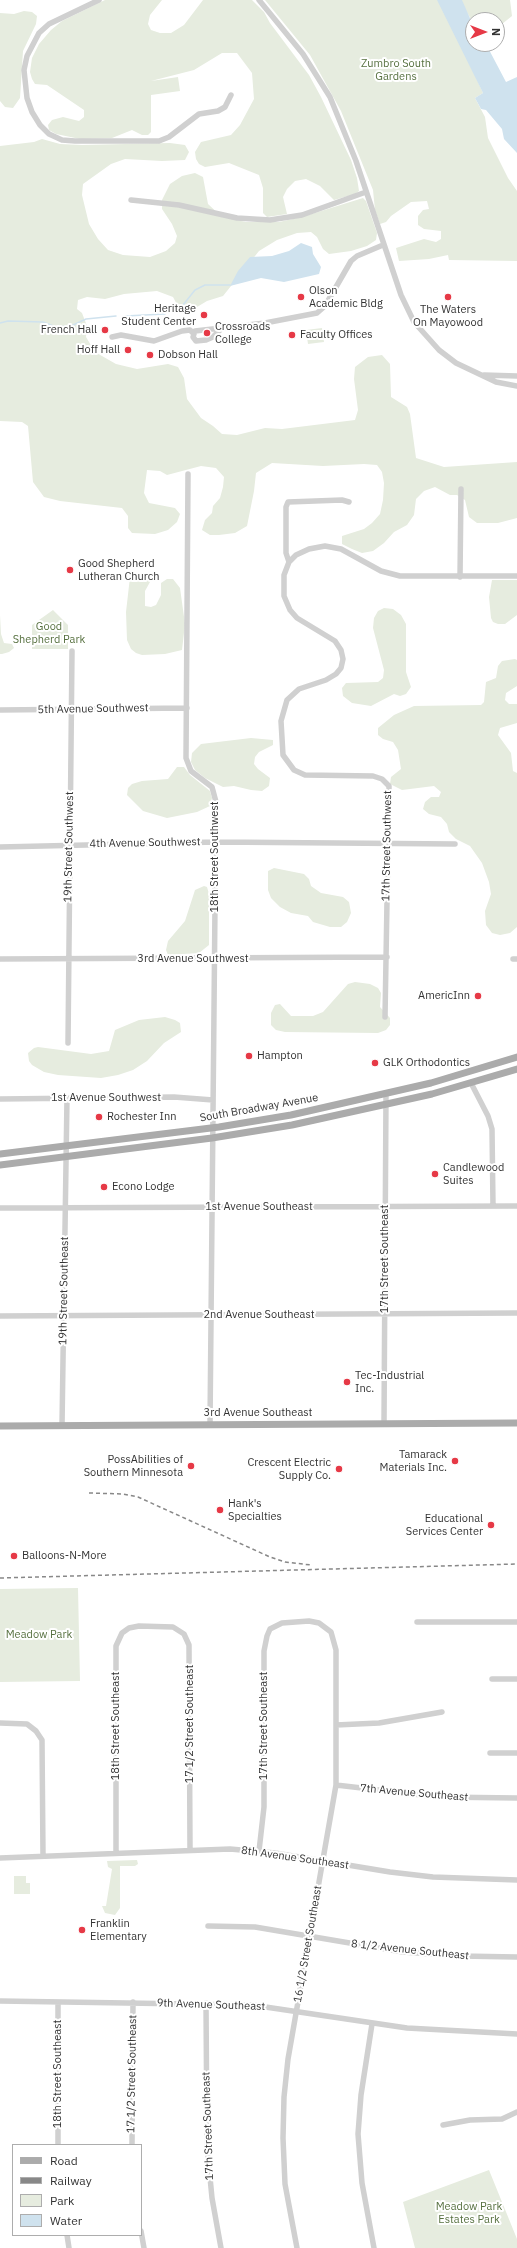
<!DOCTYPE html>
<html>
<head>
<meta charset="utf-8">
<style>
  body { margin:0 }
  #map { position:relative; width:517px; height:2248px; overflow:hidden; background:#fff; font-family:"IBM Plex Sans",sans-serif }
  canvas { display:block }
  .legend { position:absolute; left:12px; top:2144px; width:130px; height:92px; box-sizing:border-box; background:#fff; border:1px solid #adadad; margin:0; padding:5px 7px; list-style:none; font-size:12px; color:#333 }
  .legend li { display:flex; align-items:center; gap:8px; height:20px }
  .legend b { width:20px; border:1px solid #adadad }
  .north { position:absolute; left:465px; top:12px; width:40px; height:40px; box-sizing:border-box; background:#fff; border:1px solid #adadad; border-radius:50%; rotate:90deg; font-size:11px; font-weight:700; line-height:16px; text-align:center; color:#333 }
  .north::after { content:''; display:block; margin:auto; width:14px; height:18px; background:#e63946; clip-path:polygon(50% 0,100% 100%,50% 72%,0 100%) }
</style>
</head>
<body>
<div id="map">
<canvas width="517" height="2248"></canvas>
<ul class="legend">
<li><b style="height:5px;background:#ababab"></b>Road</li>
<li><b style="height:5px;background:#888"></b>Railway</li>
<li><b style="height:11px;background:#e6ecdf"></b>Park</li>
<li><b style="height:11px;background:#cfe2ee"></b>Water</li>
</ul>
<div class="north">N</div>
</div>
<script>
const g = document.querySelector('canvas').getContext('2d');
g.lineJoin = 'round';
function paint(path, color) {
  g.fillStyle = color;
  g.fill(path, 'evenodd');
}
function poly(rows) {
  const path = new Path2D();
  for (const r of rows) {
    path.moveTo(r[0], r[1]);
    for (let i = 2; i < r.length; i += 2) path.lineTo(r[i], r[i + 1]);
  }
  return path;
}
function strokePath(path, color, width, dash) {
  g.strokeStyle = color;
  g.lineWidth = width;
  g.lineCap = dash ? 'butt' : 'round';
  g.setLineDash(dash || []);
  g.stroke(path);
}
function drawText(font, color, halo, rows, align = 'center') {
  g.font = font + ' "IBM Plex Sans",sans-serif';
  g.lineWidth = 4;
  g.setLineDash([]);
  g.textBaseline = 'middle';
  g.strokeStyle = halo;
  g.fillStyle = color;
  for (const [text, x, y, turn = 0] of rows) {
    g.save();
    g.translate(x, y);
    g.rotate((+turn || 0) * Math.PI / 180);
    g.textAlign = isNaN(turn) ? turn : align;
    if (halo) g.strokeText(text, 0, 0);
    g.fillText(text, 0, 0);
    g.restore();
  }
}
paint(poly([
  [105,0,162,0,150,15,148,24,151,30,160,33,171,33,184,25,203,0,252,0,264,12,270,23,309,75,321,97,351,160,357,178,359,191,355,194,334,200,320,186,306,179,295,181,287,189,283,197,287,214,267,217,263,213,263,188,259,175,229,163,205,167,199,164,196,159,195,152,201,142,231,135,240,125,254,99,252,73,237,53,222,53,194,70,151,81,178,77,180,91,151,95,151,132,148,135,142,135,132,130,112,138,80,139,56,134,49,130,48,125,52,120,63,117,79,121,84,117,84,110,47,85,35,84,32,79,30,72,32,58,39,44,51,30,62,21],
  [265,0,441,0,483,93,475,98,485,117,488,138,508,178,517,191,517,261,449,260,448,255,429,259,399,261,396,248,424,239,436,242,441,239,441,231,424,229,418,225,418,216,423,210,429,209,427,201,411,202,391,216,386,222,380,224,375,210,373,190,341,111,310,55],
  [460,0,510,0,512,16,497,28,497,20,473,20,473,23],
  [24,11,32,12,37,16,36,24,23,51,20,98,13,108,5,107,0,101,0,13,14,14],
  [42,139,60,144,82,145,170,143,185,145,189,152,185,160,162,161,125,159,111,164,83,184,82,195,89,224,98,239,108,250,123,255,150,257,166,251,175,243,177,236,172,224,162,209,162,200,170,184,182,176,195,173,203,177,208,204,222,217,246,222,279,222,302,217,363,198,366,201,377,233,376,240,367,246,351,251,329,254,323,249,317,237,311,232,297,233,277,240,259,251,223,296,207,301,187,313,181,312,173,297,157,291,124,294,105,299,87,297,78,300,77,309,82,313,87,326,86,337,95,352,116,364,137,369,168,364,178,367,184,378,187,399,201,418,213,426,222,434,237,435,265,428,282,429,355,420,358,410,354,379,355,367,368,357,382,355,390,364,391,397,407,407,410,414,416,458,444,467,517,462,517,518,498,523,477,523,469,517,465,500,457,495,450,495,435,487,424,491,416,499,414,515,407,525,394,532,384,543,373,551,362,553,352,549,342,544,342,536,364,529,372,523,380,514,383,500,384,483,382,472,377,465,364,464,323,466,272,463,256,473,254,491,247,526,235,533,219,535,210,535,202,530,205,520,212,513,213,506,220,498,223,487,224,477,216,468,201,466,167,475,160,471,147,470,144,493,149,503,175,508,180,514,177,522,168,530,155,534,132,533,128,528,128,516,122,508,60,501,44,497,33,482,28,426,22,422,0,421,0,146,34,142],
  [322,328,324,342,308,344,306,330],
  [135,573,143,573,149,576,150,582,145,591,145,606,151,607,156,605,161,595,161,583,167,579,173,579,180,588,185,624,182,650,165,654,142,655,136,653,131,649,127,640,126,612,130,577],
  [492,580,517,580,517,615,505,624,498,624,493,622,491,618,489,597],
  [384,608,393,609,401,615,406,624,406,672,411,687,406,694,400,696,394,694,371,706,352,703,343,696,342,688,346,683,378,682,383,678,384,670,373,628,374,618,378,611],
  [53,610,68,625,68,649,32,649,32,625],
  [0,615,1,634,4,643,12,644,14,648,9,652,2,654,0,654],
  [515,659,517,660,517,686,506,693,505,700,509,704,517,704,517,723,500,728,498,735,511,753,513,771,517,773,517,927,510,933,500,935,492,933,486,925,485,911,491,894,489,882,482,863,470,846,456,839,449,832,447,824,441,817,429,814,423,809,425,802,431,797,439,797,441,792,434,786,402,790,390,784,391,777,401,769,398,750,393,742,383,739,378,735,378,728,394,715,414,706,481,705,484,702,486,682,496,678,498,666,502,661],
  [251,738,273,740,273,745,259,752,255,757,254,764,258,769,270,778,269,786,262,791,251,790,234,786,223,787,205,778,195,770,191,762,192,753,201,744],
  [177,767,184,767,190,775,210,791,212,798,210,806,197,812,167,818,143,811,127,795,128,788,132,784,142,781,168,779],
  [274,868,304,874,309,879,311,886,321,893,343,897,349,902,351,913,347,922,341,927,330,927,313,922,308,916,291,913,280,907,271,898,268,890,268,871],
  [204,886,207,887,209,894,209,945,199,953,168,955,166,950,168,941,185,921,195,890],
  [355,982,370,984,378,988,381,993,380,1007,390,1018,390,1025,386,1030,378,1033,285,1032,276,1030,271,1025,271,1013,275,1005,280,1004,291,1016,313,1016,323,1012,348,984],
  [165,1017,175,1020,180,1023,181,1032,164,1043,147,1061,133,1070,118,1075,101,1078,58,1075,44,1072,32,1065,29,1061,28,1053,34,1048,38,1047,91,1054,109,1051,115,1030,139,1020],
  [78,1588,80,1681,0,1682,0,1589],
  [137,1860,138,1864,135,1866,120,1866,120,1908,115,1915,105,1913,102,1906,106,1906,112,1869,108,1867,107,1861],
  [14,1876,26,1876,26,1883,30,1883,30,1894,14,1894],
  [489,2170,517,2239,517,2248,415,2248,403,2202]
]), '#e6ecdf');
paint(poly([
  [437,0,462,0,473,25,473,44,486,44,506,82,517,77,517,153,504,139,502,129,486,110,481,109,475,98,483,93],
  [301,243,312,247,313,254,321,267,319,274,284,282,261,278,230,286,238,271,250,257,272,256,289,251]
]), '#cfe2ee');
strokePath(poly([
  [179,310,195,290,205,285,230,285],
  [125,316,165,314],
  [0,323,8,321,43,322,56,327,71,326,86,319,116,316]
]), '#cfe2ee', 1.5);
strokePath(poly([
  [99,0,49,24,39,33,27,56,24,70,27,98,32,112,40,125,49,134,62,140,75,141,159,141,169,137,199,114,218,111,225,107,231,95],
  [259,0,303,54,330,97,356,161,401,295,414,322,439,350,456,363,496,382,517,386],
  [131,200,179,205,237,218,270,220,302,215,366,192],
  [222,328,213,337,206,340,196,341,193,337,195,331,265,323,317,313,325,306,351,261,357,256,383,245],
  [112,337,121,335,154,341,182,331,190,330,193,333],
  [484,375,517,376],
  [188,474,186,758,191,771,212,787,216,802,210,1425],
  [289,562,286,553,286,507,288,502,342,500,349,502],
  [460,577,461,489],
  [0,710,187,708],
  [0,847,216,842,455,844],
  [0,959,387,957],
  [513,959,517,959],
  [385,1017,389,786,382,779,373,776,305,775,294,770,283,755,281,721,287,700,299,689,326,680,336,674,341,668,343,659,341,650,335,641,297,618,290,610,284,596,284,575,289,562,296,555,309,549,325,546,341,549,381,571,400,576,517,576],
  [68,1043,72,651],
  [471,1083,488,1116,492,1129,493,1206],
  [0,1099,174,1097,213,1100],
  [0,1208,517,1206],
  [0,1316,517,1313],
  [384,1424,386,1095],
  [62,1426,67,1098],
  [417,1622,517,1622],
  [492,1679,517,1679],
  [0,1723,27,1724,36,1731,42,1740,43,1856],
  [336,1725,379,1723,442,1712],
  [490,1753,517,1753],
  [336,1785,439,1797,517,1798],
  [259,1851,264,1807,264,1651,267,1636,270,1629,282,1623,309,1621,319,1623,331,1632,336,1650,336,1785,288,2059,284,2097,283,2138,285,2184,297,2248],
  [116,1853,116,1646,122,1633,129,1628,139,1626,173,1627,184,1634,189,1645,190,1849],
  [0,1858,230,1849,275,1853,390,1872,433,1877,517,1880],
  [208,1926,255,1927,403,1952,460,1956,517,1957],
  [0,2001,252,2005,407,2028,517,2034],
  [206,2003,207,2146,212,2198,221,2248],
  [372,2024,361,2095,358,2134,362,2183,374,2248],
  [443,2125,470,2120,502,2119,517,2112],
  [58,2145,58,2002],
  [132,2145,133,2002],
  [141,2231,144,2248],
  [67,2235,69,2248]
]), '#d0d0d0', 5.5);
strokePath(poly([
  [0,1154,219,1127,291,1115,431,1083,517,1057],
  [0,1165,212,1138,292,1125,432,1094,517,1069],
  [0,1426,517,1423]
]), '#ababab', 7);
strokePath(poly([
  [89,1493,123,1494,138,1497,270,1557,285,1562,311,1565],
  [0,1578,517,1564]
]), '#888', 1.5, [4, 3]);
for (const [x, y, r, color] of [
  [301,297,4,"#e63946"],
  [448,297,4,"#e63946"],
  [204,315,4,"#e63946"],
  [105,330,4,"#e63946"],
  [207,333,4,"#e63946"],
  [292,335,4,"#e63946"],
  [128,350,4,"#e63946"],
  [150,355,4,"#e63946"],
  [70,570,4,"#e63946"],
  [478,996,4,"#e63946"],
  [249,1056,4,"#e63946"],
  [375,1063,4,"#e63946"],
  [99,1117,4,"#e63946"],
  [435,1174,4,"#e63946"],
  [104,1187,4,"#e63946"],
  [347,1382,4,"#e63946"],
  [455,1461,4,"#e63946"],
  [191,1466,4,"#e63946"],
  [339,1469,4,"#e63946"],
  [220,1510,4,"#e63946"],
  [491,1525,4,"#e63946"],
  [14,1556,4,"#e63946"],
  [82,1930,4,"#e63946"]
]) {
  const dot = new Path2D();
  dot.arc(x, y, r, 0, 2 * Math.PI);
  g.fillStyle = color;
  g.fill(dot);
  strokePath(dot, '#fff', 1.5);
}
drawText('11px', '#56703f', '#fff', [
  ["Zumbro South",396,64],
  ["Gardens",396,77],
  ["Good",49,627],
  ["Shepherd Park",49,640],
  ["Meadow Park",39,1635],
  ["Meadow Park",469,2207],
  ["Estates Park",469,2220]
]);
drawText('11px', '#333', '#fff', [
  ["Olson",309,291],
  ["Academic Bldg",309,304],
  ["Heritage",196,309,"right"],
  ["Student Center",196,322,"right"],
  ["The Waters",448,310,"center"],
  ["On Mayowood",448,323,"center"],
  ["Crossroads",215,327],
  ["College",215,340],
  ["French Hall",97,330,"right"],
  ["Faculty Offices",300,335],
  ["Hoff Hall",120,350,"right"],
  ["Dobson Hall",158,355],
  ["Good Shepherd",78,564],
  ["Lutheran Church",78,577],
  ["AmericInn",470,996,"right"],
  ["Hampton",257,1056],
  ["GLK Orthodontics",383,1063],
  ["Rochester Inn",107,1117],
  ["Candlewood",443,1168],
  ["Suites",443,1181],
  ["Econo Lodge",112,1187],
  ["Tec-Industrial",355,1376],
  ["Inc.",355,1389],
  ["Tamarack",447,1455,"right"],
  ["Materials Inc.",447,1468,"right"],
  ["PossAbilities of",183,1460,"right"],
  ["Southern Minnesota",183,1473,"right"],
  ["Crescent Electric",331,1463,"right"],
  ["Supply Co.",331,1476,"right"],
  ["Hank's",228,1504],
  ["Specialties",228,1517],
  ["Educational",483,1519,"right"],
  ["Services Center",483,1532,"right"],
  ["Balloons-N-More",22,1556],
  ["Franklin",90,1924],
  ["Elementary",90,1937]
], 'left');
drawText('11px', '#333', '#fff', [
  ["5th Avenue Southwest",93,709,-1],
  ["4th Avenue Southwest",145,843,-1],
  ["17th Street Southwest",387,846,-89],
  ["19th Street Southwest",69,847,-89],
  ["18th Street Southwest",215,857,-90],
  ["3rd Avenue Southwest",193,959],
  ["1st Avenue Southwest",106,1098],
  ["South Broadway Avenue",259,1108,-10],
  ["1st Avenue Southeast",259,1207],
  ["17th Street Southeast",385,1259,-90],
  ["19th Street Southeast",64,1291,-89],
  ["2nd Avenue Southeast",259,1315],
  ["3rd Avenue Southeast",258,1413],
  ["17 1/2 Street Southeast",190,1724,-90],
  ["18th Street Southeast",116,1726,-90],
  ["17th Street Southeast",264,1726,-90],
  ["7th Avenue Southeast",414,1793,5],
  ["8th Avenue Southeast",295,1858,8],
  ["16 1/2 Street Southeast",308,1944,-80],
  ["8 1/2 Avenue Southeast",410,1950,6],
  ["9th Avenue Southeast",211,2005,2],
  ["18th Street Southeast",58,2074,-90],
  ["17 1/2 Street Southeast",132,2074,-89],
  ["17th Street Southeast",208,2126,-92]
]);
</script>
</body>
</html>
